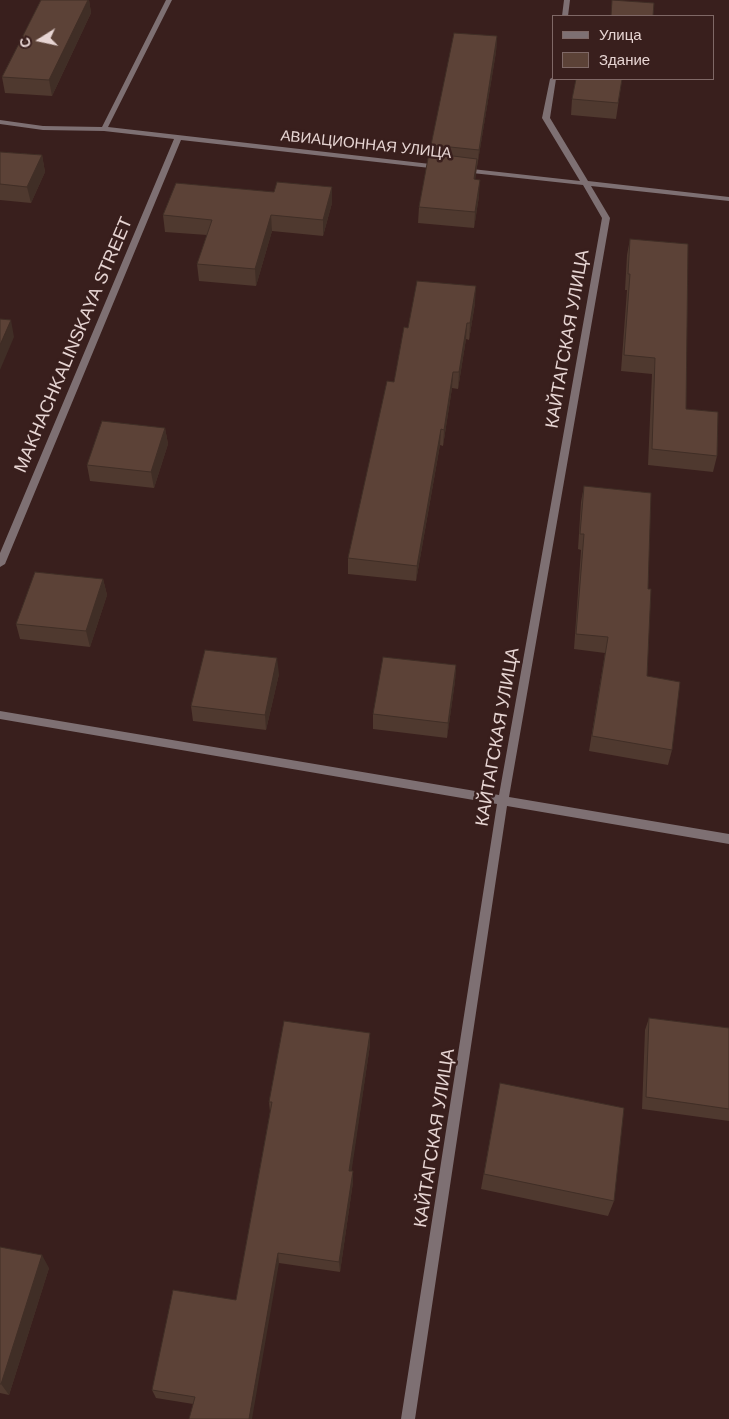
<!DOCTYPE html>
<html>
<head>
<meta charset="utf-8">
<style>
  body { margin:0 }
  #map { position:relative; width:729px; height:1419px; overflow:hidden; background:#391f1d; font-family:Arial,sans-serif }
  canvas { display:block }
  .legend { position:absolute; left:552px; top:15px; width:162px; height:65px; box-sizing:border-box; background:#391f1d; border:1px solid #7f6866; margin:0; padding:6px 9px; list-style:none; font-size:15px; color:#e7d5d3 }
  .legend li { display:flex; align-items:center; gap:10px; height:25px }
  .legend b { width:25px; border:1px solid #7f6866 }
  .north { position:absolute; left:15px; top:15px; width:50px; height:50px; -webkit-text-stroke:4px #391f1d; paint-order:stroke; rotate:260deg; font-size:14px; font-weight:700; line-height:20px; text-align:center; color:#e7d5d3 }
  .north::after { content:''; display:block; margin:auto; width:18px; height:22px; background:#e7d5d3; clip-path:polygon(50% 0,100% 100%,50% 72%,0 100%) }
</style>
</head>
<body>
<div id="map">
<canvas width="729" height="1419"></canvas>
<ul class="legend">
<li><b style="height:6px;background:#7e7073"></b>Улица</li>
<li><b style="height:14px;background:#5c4237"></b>Здание</li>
</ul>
<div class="north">С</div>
</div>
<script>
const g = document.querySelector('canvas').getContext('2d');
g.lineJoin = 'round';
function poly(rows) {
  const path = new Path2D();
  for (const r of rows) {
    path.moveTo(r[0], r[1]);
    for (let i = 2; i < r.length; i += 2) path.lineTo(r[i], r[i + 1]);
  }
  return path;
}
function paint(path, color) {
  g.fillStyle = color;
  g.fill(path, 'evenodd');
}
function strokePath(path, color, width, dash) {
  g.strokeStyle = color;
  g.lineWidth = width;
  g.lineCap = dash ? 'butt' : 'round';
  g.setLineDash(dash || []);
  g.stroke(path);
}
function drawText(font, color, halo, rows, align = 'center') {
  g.font = font + ' Arial,sans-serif';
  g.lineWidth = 5;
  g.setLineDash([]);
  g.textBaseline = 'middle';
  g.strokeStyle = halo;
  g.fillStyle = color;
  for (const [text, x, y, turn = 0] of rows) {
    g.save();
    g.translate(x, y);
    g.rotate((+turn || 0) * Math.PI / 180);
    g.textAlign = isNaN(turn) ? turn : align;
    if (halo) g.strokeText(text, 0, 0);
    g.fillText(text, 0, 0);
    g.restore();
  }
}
paint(poly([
  [166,0,172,0,108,127,439,165,443,167,439,169,181,140,5,564,0,567,0,553,174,139,104,131,43,130,0,124,0,120,43,126,102,127,166,0],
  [564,0,570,0,568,16,562,16,564,0],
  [553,77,553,79,556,79,550,118,588,181,729,197,729,201,591,186,610,218,509,797,729,834,729,844,507,806,415,1419,401,1419,497,804,0,719,0,711,499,795,602,218,583,185,463,172,459,170,463,168,580,181,542,118,550,79,553,77]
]), '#7e7073');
paint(poly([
  [41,0,89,0,91,13,52,96,5,93,2,77],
  [497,36,496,52,477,167,475,179,479,196,474,228,418,223,419,207,431,154,431,145],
  [622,79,616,119,571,115,572,99],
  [0,152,42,155,45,172,31,203,0,200],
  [332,187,332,203,323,236,272,231,256,286,199,281,197,264,207,235,165,232,163,215,274,192],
  [630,239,686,409,717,456,713,472,648,465,652,374,621,371,627,290,625,290,627,255],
  [475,303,469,340,466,339,458,389,452,388,443,446,440,445,416,581,348,574,348,558,408,328],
  [165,428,168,444,154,488,90,481,87,465],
  [584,486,648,589,647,676,672,750,668,765,589,751,605,653,574,649,581,550,578,549,581,502],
  [103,579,107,595,90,647,20,639,16,624],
  [456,665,455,681,447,738,373,729,373,714],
  [279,674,266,730,193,721,191,706],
  [649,1018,729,1028,729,1121,642,1109,645,1030],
  [370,1033,370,1045,351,1171,353,1171,353,1182,340,1272,279,1263,193,1404,156,1398,152,1390,236,1300,270,1112,269,1102],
  [500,1083,614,1201,608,1216,481,1189],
  [0,1247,49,1268,9,1395,0,1393]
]), '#4f392f');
paint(poly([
  [88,0,89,0,91,13,52,96,49,80],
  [497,36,496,52,477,167,479,150],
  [42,155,45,172,31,203,27,187],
  [477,159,476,175,473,195,474,179],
  [480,180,479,196,474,228,475,212],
  [332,187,332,203,323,236,323,220],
  [271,215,272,231,256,286,255,269],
  [476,286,475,303,469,340,470,323],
  [11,320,14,337,0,370,0,345],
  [467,323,466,339,458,389,459,372],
  [453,372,452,388,443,446,444,430],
  [165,428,168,444,154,488,151,472],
  [441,429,440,445,416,581,417,566],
  [103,579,107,595,90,647,86,631],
  [277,658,279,674,266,730,265,715],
  [456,665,455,681,447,738,448,723],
  [370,1033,370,1045,350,1182,349,1171],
  [353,1171,353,1182,340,1272,339,1262],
  [278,1253,279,1263,252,1419,249,1419],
  [42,1255,49,1268,9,1395,1,1384]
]), '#402e26');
const building = poly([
  [41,0,88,0,49,80,2,77,41,0],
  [612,0,654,3,653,16,611,16,612,0],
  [454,33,497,36,479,150,431,145,454,33],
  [576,79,622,79,618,103,572,99,576,79],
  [0,152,42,155,27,187,0,184,0,152],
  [429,153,477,159,474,179,480,180,475,212,419,207,429,153],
  [277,182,332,187,323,220,271,215,255,269,197,264,212,220,163,215,176,183,274,192,277,182],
  [630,239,688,244,686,409,718,412,717,456,652,449,655,358,624,355,630,274,628,274,630,239],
  [417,281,476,286,470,323,467,323,459,372,453,372,444,430,441,429,417,566,348,558,387,381,394,382,404,327,408,328,417,281],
  [0,319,11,320,0,345,0,319],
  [102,421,165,428,151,472,87,465,102,421],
  [584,486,651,493,648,589,651,589,647,676,680,682,672,750,592,736,608,637,576,634,584,534,580,534,584,486],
  [35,572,103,579,86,631,16,624,35,572],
  [205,650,277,658,265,715,191,706,205,650],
  [383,657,456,665,448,723,373,714,383,657],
  [649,1018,729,1028,729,1109,646,1097,649,1018],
  [284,1021,370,1033,349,1171,353,1171,339,1262,278,1253,249,1419,189,1419,195,1397,152,1390,173,1290,236,1300,272,1102,269,1102,284,1021],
  [500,1083,624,1108,614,1201,484,1174,500,1083],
  [0,1247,42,1255,1,1384,0,1384,0,1247]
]);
paint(building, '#5c4237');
strokePath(building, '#402e26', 1);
drawText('15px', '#e7d5d3', '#391f1d', [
  ["АВИАЦИОННАЯ УЛИЦА",366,145,6]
]);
drawText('18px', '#e7d5d3', '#391f1d', [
  ["КАЙТАГСКАЯ УЛИЦА",568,339,-80],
  ["MAKHACHKALINSKAYA STREET",74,345,-67],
  ["КАЙТАГСКАЯ УЛИЦА",498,737,-80],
  ["КАЙТАГСКАЯ УЛИЦА",435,1138,-81]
]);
</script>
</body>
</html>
